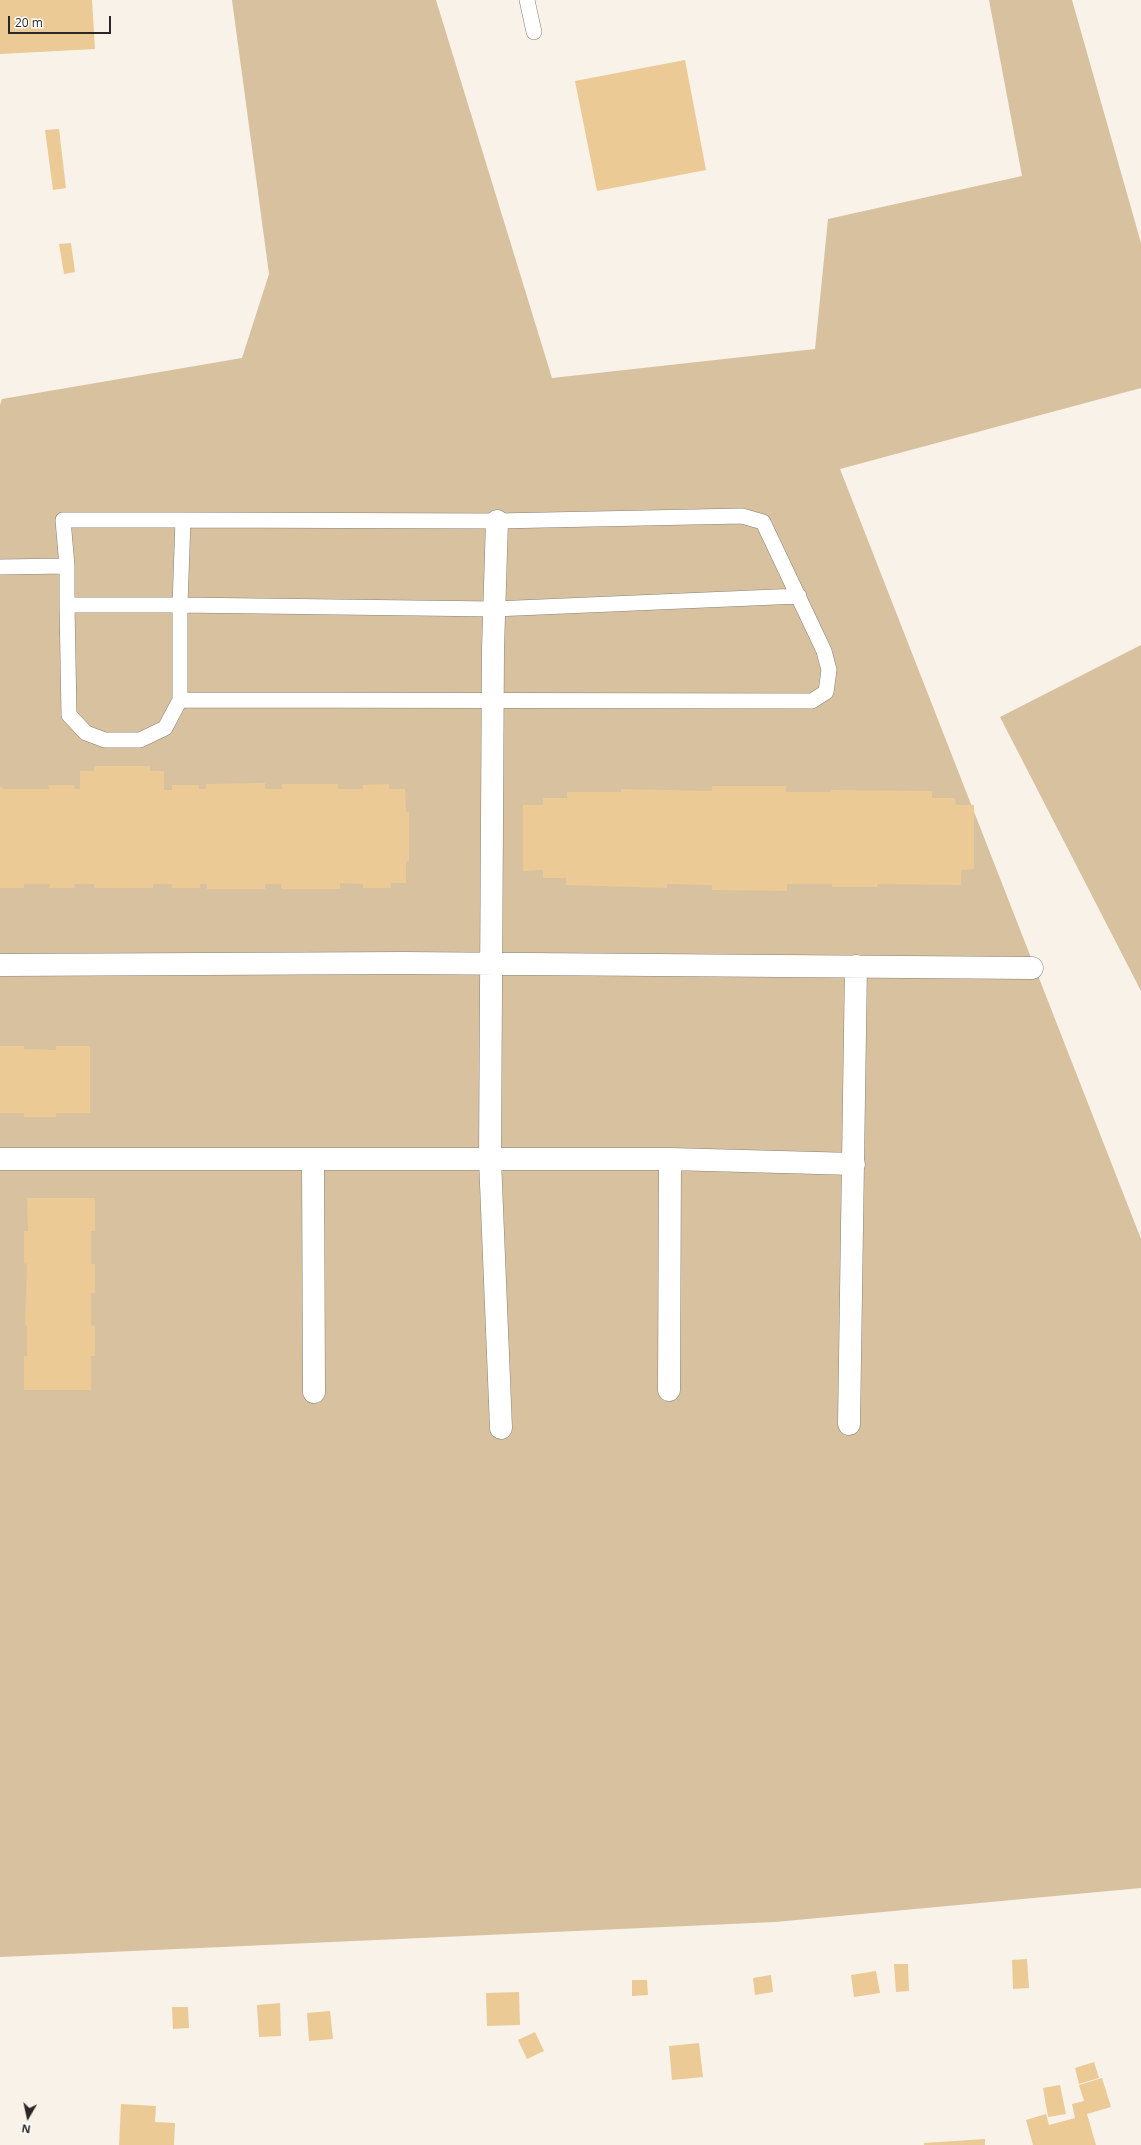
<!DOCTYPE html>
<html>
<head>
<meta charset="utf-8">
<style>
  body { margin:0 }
  #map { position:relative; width:1141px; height:2145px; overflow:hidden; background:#f8f2e9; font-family:"Open Sans",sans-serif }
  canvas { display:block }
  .north { position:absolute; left:8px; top:2097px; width:40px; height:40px; -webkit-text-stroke:3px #fff; paint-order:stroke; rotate:189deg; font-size:11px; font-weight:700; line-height:16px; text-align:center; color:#292723 }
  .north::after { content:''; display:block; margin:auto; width:14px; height:18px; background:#292723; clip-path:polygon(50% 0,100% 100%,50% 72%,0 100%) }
  .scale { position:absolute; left:8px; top:16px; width:103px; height:18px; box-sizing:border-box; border:2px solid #292723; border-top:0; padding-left:5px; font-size:12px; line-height:14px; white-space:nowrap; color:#292723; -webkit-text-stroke:3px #fff; paint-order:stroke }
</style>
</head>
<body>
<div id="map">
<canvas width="1141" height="2145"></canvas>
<div class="north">N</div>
<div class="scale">20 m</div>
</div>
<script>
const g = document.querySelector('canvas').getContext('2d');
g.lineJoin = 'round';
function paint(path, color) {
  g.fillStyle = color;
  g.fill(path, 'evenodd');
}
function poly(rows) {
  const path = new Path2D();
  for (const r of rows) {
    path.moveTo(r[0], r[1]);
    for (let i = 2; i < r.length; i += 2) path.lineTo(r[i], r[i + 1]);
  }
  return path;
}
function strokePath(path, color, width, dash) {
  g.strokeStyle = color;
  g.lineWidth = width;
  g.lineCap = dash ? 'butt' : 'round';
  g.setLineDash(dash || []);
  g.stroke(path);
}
paint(poly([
  [232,0,436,0,552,378,815,349,828,219,1022,176,989,0,1072,0,1141,243,1141,388,840,469,1141,1239,1141,1888,775,1922,0,1957,0,405,2,399,242,358,269,274],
  [1141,645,1141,991,1000,717]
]), '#d8c19e');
paint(poly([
  [0,0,92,0,95,49,0,54],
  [685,60,706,170,597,191,575,81],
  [59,129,66,188,53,190,45,130],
  [71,243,75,272,64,274,59,244],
  [94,766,150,766,150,771,164,771,164,790,172,790,172,785,199,785,199,789,206,789,206,784,265,783,265,789,282,789,282,784,338,784,338,789,363,789,363,785,389,784,389,789,405,789,406,812,409,812,409,861,406,862,406,883,391,883,391,888,363,888,363,884,340,883,340,889,281,889,281,884,265,884,265,889,207,889,207,884,200,884,200,888,172,888,172,884,153,884,153,888,94,888,94,884,74,884,75,888,49,888,50,884,24,884,24,888,0,888,0,786,4,789,49,789,48,785,74,785,75,789,80,789,80,771,94,771],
  [712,786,786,786,786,792,831,792,831,790,932,791,932,798,955,798,956,805,974,805,974,869,961,870,961,885,877,884,877,887,832,887,832,884,787,884,787,891,712,890,712,885,667,884,667,888,566,885,566,878,543,878,543,870,523,871,523,805,543,805,543,798,567,798,567,792,621,792,621,789,712,791],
  [0,1046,24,1046,24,1049,56,1050,56,1046,90,1046,90,1113,56,1113,56,1117,24,1117,24,1113,0,1113],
  [27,1198,95,1198,95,1231,91,1231,91,1264,95,1264,95,1293,91,1293,91,1325,95,1326,95,1356,91,1356,91,1390,24,1390,24,1356,27,1356,27,1326,25,1325,27,1263,24,1264,24,1231,28,1231],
  [1027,1959,1029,1988,1013,1989,1012,1960],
  [894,1964,908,1964,909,1991,896,1992],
  [876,1971,880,1993,854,1997,851,1975],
  [771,1975,773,1992,755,1995,753,1978],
  [632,1980,647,1980,648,1995,632,1996],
  [519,1992,520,2025,487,2026,486,1993],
  [280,2003,281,2036,259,2037,257,2005],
  [172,2007,188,2007,189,2028,173,2029],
  [330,2011,333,2039,309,2041,307,2013],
  [535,2032,544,2051,527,2059,518,2040],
  [699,2043,703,2077,672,2080,669,2046],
  [1094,2062,1099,2078,1079,2084,1075,2068],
  [1102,2078,1111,2107,1087,2114,1096,2145,1033,2145,1026,2120,1046,2114,1049,2125,1075,2118,1072,2104,1084,2101,1079,2085],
  [1060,2085,1066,2114,1048,2117,1043,2088],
  [121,2104,156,2106,155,2122,175,2123,174,2145,119,2145],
  [985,2139,985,2145,924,2145,924,2143]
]), '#ecca96');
const lane = poly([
  [527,0,534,32],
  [67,566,63,520,183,520],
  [0,567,67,566,67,605,180,605,183,520,497,521,742,516,763,522,824,651,829,670,826,692,812,701,180,700,165,728,140,740,105,740,86,733,69,715,67,605],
  [180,700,180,605,494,609,799,596]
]);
const street = poly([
  [497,521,493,649,490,1159,501,1428],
  [0,965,403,963,1032,968],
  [0,1159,670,1159,854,1164],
  [313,1159,314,1392],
  [669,1390,670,1159],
  [849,1424,856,966]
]);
strokePath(lane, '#87827a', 16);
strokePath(street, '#87827a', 23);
strokePath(lane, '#fff', 15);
strokePath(street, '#fff', 22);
</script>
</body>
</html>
